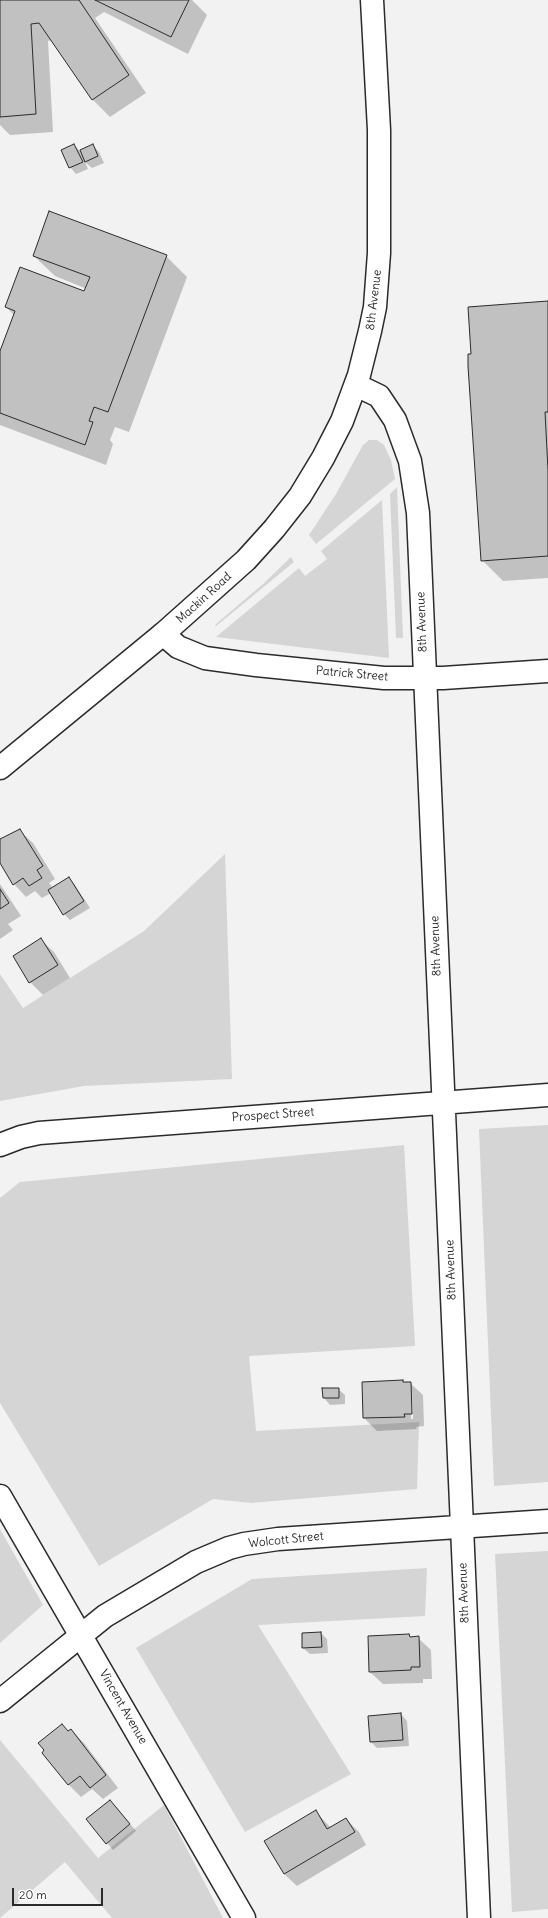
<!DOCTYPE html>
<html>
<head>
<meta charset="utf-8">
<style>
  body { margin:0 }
  #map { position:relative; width:548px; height:1918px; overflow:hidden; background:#f2f2f2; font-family:Delius,sans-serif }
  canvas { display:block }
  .scale { position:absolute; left:12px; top:1888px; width:91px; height:18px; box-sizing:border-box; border:2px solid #2b2b2b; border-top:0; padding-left:5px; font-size:12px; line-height:14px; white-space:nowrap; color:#2b2b2b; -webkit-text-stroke:3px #fff; paint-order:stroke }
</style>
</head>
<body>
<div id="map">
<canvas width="548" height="1918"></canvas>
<div class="scale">20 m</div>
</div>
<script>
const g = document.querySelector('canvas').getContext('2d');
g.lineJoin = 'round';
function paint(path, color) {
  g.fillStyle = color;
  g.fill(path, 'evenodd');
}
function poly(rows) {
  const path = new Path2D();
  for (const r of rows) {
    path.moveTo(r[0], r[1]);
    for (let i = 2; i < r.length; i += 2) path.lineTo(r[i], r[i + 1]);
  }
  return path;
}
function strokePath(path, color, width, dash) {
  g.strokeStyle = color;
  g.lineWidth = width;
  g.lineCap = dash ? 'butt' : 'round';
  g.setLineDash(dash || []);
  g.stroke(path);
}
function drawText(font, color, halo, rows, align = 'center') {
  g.font = font + ' Delius,sans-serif';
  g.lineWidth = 3.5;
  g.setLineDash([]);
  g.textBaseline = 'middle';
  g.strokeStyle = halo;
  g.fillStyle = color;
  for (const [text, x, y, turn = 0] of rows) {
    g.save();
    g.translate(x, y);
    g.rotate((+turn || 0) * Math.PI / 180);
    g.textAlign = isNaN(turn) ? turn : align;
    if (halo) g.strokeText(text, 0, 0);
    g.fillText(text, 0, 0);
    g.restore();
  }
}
paint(poly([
  [369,440,377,440,384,445,391,460,395,479,316,544,309,535,336,494,363,445],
  [397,487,403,638,396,638,390,494],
  [382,500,389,658,216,637,299,568,305,576,327,559,321,551],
  [291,557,294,562,215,627,216,624,263,584],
  [225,854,232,1079,84,1086,0,1101,0,974,23,1008,144,931],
  [548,1125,548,1482,494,1486,479,1129],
  [404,1145,415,1346,249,1356,256,1431,419,1422,417,1489,251,1503,213,1499,99,1566,0,1403,0,1198,20,1182],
  [0,1529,43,1605,0,1643],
  [548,1551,548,1909,512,1912,495,1554],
  [427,1568,425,1616,258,1625,351,1774,245,1832,136,1648,252,1579],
  [0,1740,98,1858,164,1805,223,1918,112,1918,65,1862,0,1918]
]), '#d5d5d5');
paint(poly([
  [0,0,192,0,207,15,188,54,104,12,95,18,146,93,110,117,93,100,52,40,48,41,53,132,10,135,0,125],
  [74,145,80,151,93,145,99,152,104,163,92,168,85,162,88,169,76,174,70,167],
  [34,256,166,256,187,277,129,432,115,427,110,440,113,444,106,465,0,425,0,354,15,316,6,307,85,293,87,289,55,276],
  [548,302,548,578,503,581,482,560,472,355],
  [20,831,33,843,55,879,49,883,53,888,69,878,75,885,90,908,70,920,64,914,51,893,42,898,35,891,26,897,14,884,0,862,0,840],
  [0,884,21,916,8,924,13,930,0,939],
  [41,940,54,952,70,978,43,995,30,982,14,956],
  [402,1381,405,1383,410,1383,423,1395,424,1426,416,1427,417,1429,377,1431,364,1418,363,1383],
  [410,1392,412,1392,413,1419,411,1419],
  [323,1389,338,1389,345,1395,345,1404,330,1405,324,1398],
  [321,1633,327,1639,328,1653,310,1654,303,1648],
  [409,1635,412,1638,418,1638,431,1650,432,1679,423,1679,423,1683,383,1684,370,1672],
  [401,1714,407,1721,409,1746,377,1748,371,1742],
  [71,1730,84,1743,118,1788,103,1799,92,1789,81,1797,69,1785,43,1753],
  [117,1808,136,1831,113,1850,107,1843],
  [316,1812,331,1828,346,1819,359,1832,366,1845,297,1886,284,1874]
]), '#0003');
const building = poly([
  [0,0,79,0,129,75,92,100,39,23,31,24,36,114,0,117,0,0],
  [95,0,189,0,171,37,95,0],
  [74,144,83,162,69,168,61,150,74,144],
  [93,144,98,156,85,162,80,150,93,144],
  [49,211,167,255,108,412,94,407,89,421,93,422,85,445,0,413,0,351,15,311,5,307,20,267,84,291,90,277,33,256,49,211],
  [548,301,548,412,545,412,548,470,548,556,481,561,468,366,468,354,471,354,468,307,548,301],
  [20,829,43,866,37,870,42,878,29,886,23,878,13,885,0,863,0,839,20,829],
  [69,877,84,901,63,915,48,890,69,877],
  [0,889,9,903,0,909,0,889],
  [41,938,58,965,29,983,13,956,41,938],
  [403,1380,403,1382,411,1382,412,1414,404,1414,405,1417,363,1418,362,1382,403,1380],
  [322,1388,339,1388,339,1398,323,1398,322,1388],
  [321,1632,322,1647,302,1648,302,1633,321,1632],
  [409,1634,410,1637,419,1636,420,1667,411,1667,411,1670,369,1672,368,1636,409,1634],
  [401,1713,403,1740,370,1742,368,1716,401,1713],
  [62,1724,68,1731,71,1729,106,1775,90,1788,80,1776,68,1785,42,1753,44,1750,38,1743,62,1724],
  [110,1800,130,1824,106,1844,86,1819,110,1800],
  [316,1810,327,1829,346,1818,355,1832,284,1874,264,1841,316,1810]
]);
paint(building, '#c1c1c1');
strokePath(building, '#2b2b2b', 1);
const street = poly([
  [356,385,379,396,395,420,410,461,418,513,479,1918],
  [163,634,178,647,205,658,256,665,384,678,443,678,548,671],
  [0,1145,21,1137,39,1133,548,1095],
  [0,1496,244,1918],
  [0,1701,105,1616,196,1562,229,1548,244,1544,278,1539,548,1521]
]);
const secondary = poly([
  [0,768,163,634,246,560,274,529,300,496,323,458,342,421,359,375,370,331,375,307,379,253,379,130,372,0]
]);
strokePath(street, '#2b2b2b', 25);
strokePath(secondary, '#2b2b2b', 25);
strokePath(street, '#fff', 22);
strokePath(secondary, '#fff', 22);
drawText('12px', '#2b2b2b', '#fff', [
  ["8th Avenue",374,300,-83],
  ["Mackin Road",204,598,-42],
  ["8th Avenue",422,622,-92],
  ["Patrick Street",352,674,5],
  ["8th Avenue",436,946,-92],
  ["Prospect Street",273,1115,-4],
  ["8th Avenue",451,1270,-92],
  ["Wolcott Street",286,1540,-6],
  ["8th Avenue",464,1593,-92],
  ["Vincent Avenue",123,1707,60]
]);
</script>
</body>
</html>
